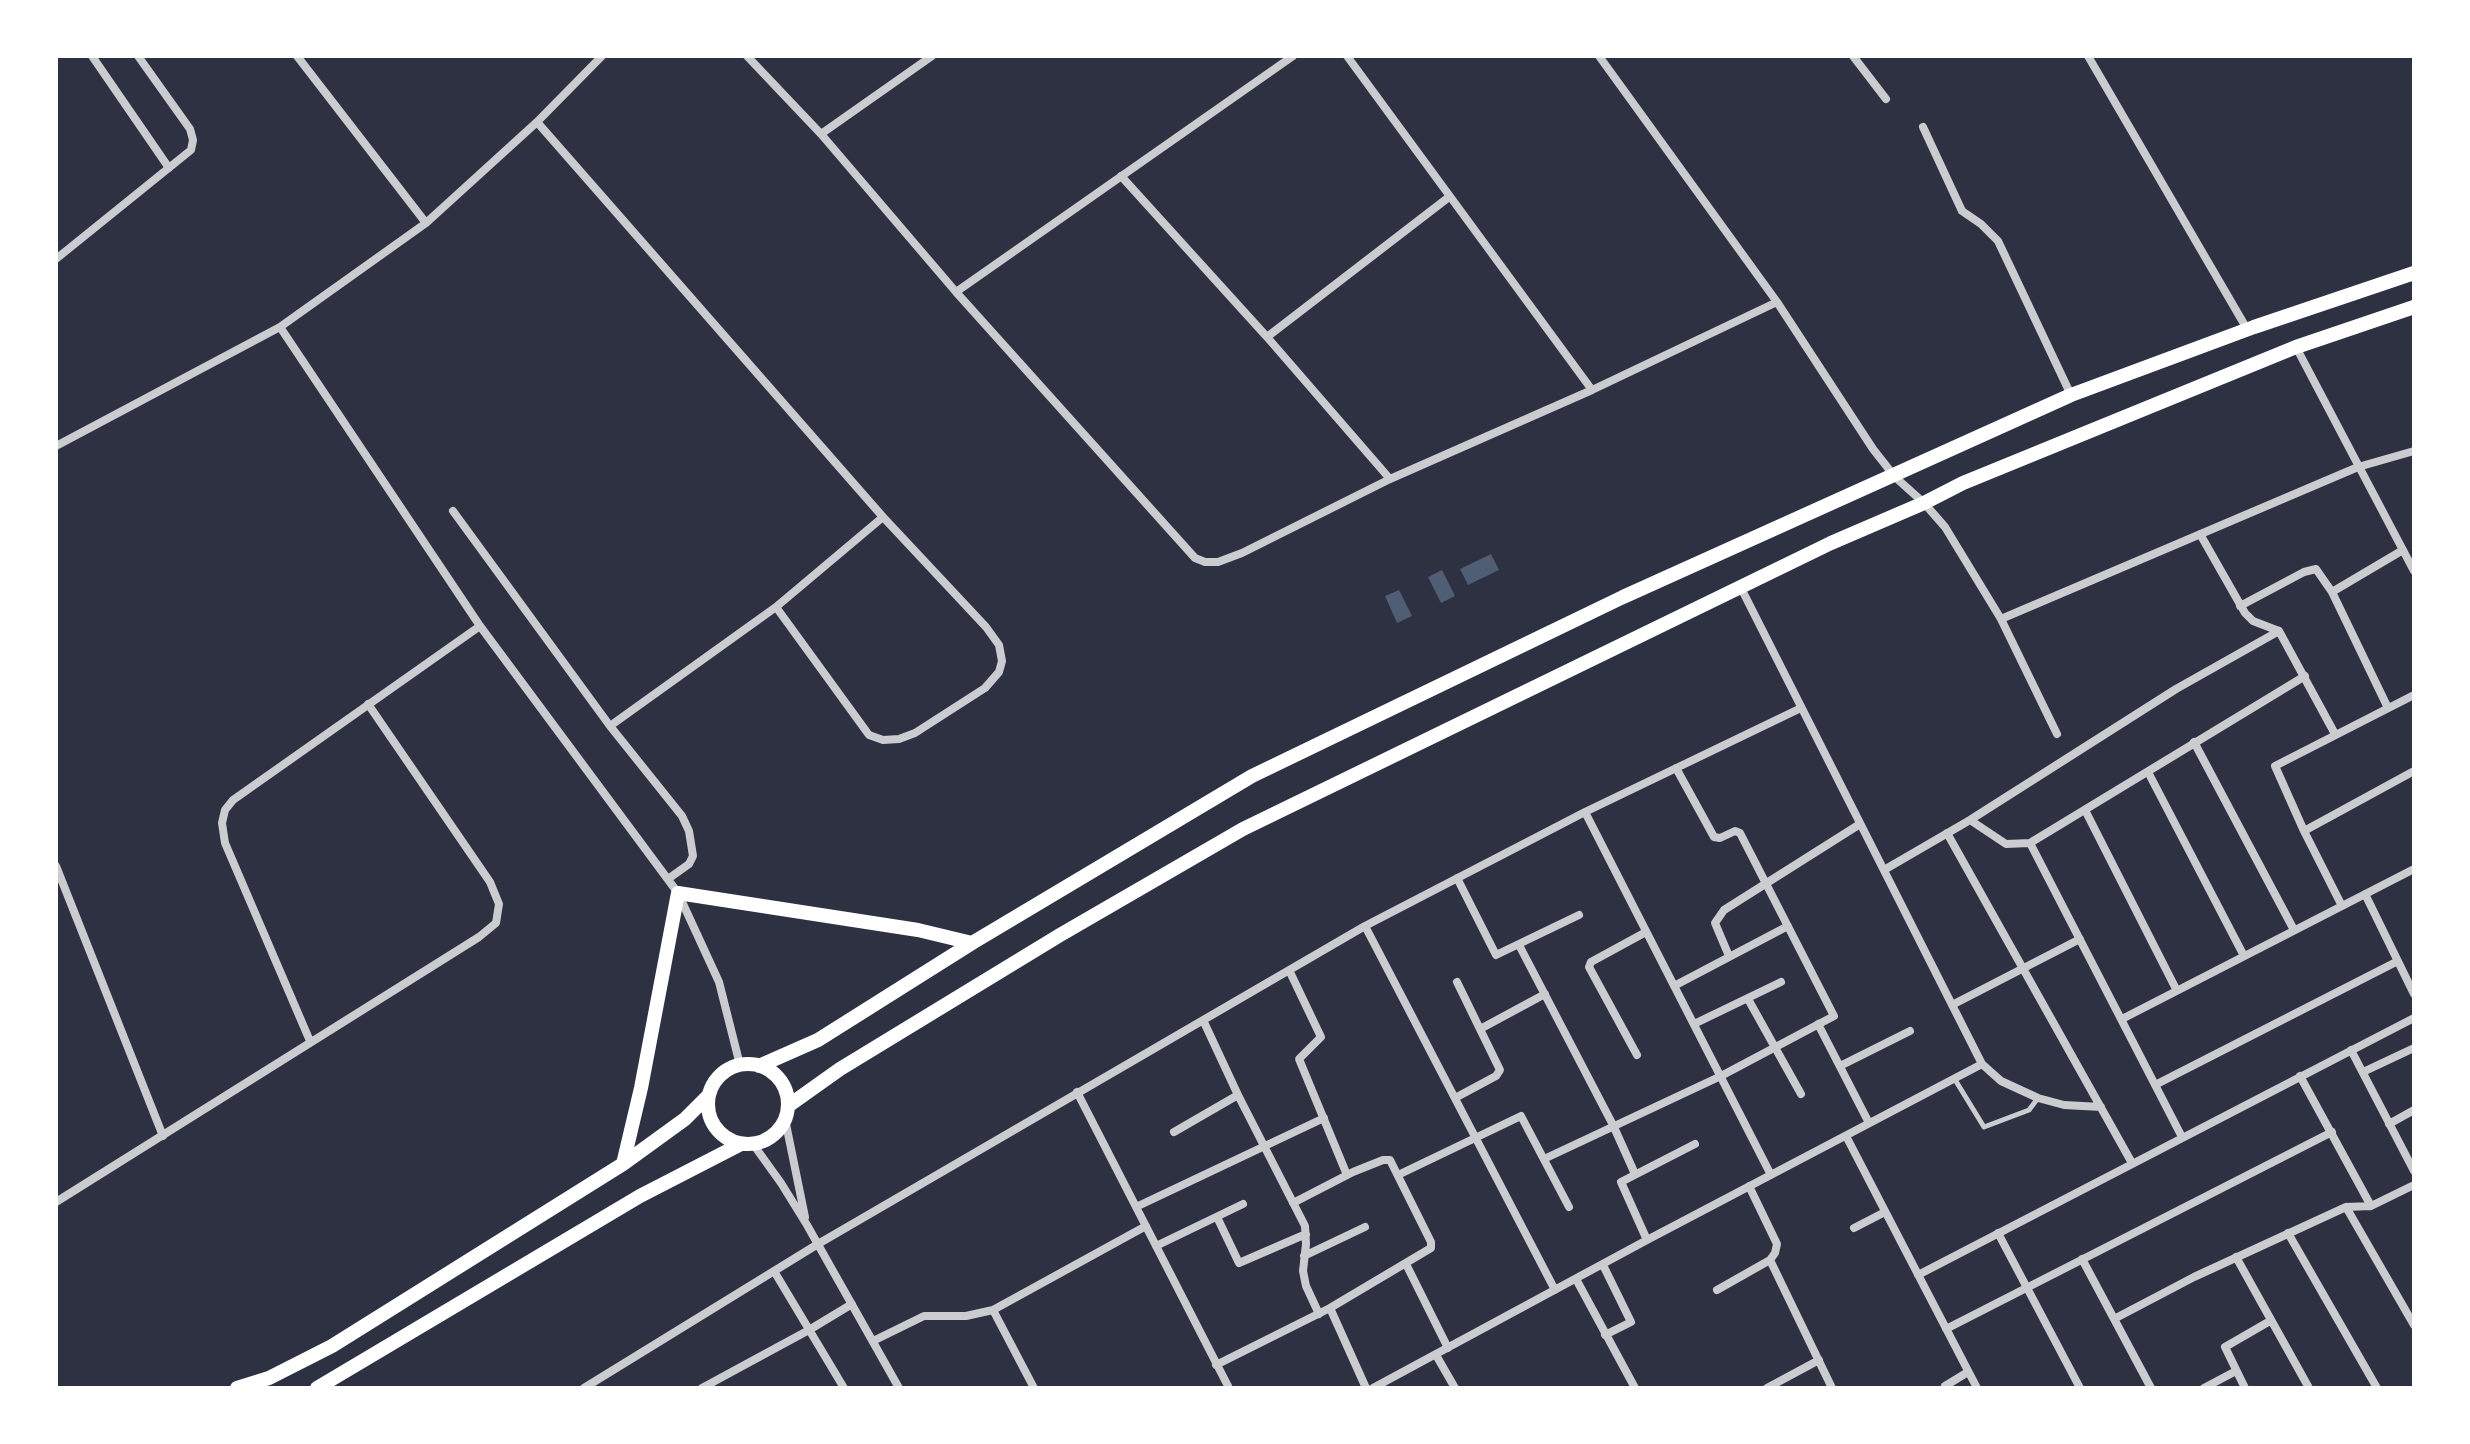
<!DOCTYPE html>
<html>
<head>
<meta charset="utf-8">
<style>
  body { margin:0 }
  #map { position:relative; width:2470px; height:1444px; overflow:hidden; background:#2d3142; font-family:"DM Sans",sans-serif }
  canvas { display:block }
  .frame { position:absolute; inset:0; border:58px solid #fff; pointer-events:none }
</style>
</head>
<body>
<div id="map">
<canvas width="2470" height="1444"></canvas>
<div class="frame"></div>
</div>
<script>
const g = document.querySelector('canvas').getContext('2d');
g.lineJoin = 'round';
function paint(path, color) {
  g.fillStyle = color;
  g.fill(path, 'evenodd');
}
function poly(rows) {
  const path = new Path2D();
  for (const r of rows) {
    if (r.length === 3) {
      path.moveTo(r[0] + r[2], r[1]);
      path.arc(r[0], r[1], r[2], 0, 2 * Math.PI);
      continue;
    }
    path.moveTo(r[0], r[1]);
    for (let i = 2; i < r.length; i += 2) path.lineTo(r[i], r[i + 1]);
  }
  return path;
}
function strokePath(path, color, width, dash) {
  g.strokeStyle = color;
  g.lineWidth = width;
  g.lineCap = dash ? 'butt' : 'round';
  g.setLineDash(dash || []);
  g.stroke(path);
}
paint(poly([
  [1491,554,1499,570,1468,585,1460,569],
  [1442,570,1455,596,1441,603,1428,577],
  [1399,590,1412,616,1397,623,1385,596]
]), '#4f5d75');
strokePath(poly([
  [1954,1078,1984,1127,2029,1110,2038,1098]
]), '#caccd0', 5);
strokePath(poly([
  [92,56,169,168],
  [297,56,426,223],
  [602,56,537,122,883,517,986,627,999,645,1002,661,999,672,985,688,915,733,899,739,883,740,869,735,776,607],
  [747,56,821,134,956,292,1195,558,1205,562,1218,562,1242,553,1390,479,1592,390,1777,302],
  [1347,56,1592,390],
  [1599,56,1777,302,1873,449,1895,477,1924,503,1945,527,2001,619,2057,734],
  [1853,56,1886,99],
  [2088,56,2247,329],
  [1923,127,1962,211,1981,224,1998,241,2071,395],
  [821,134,932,56],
  [1121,176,1267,337,1390,479],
  [56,259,191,150,193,140,190,129,138,56],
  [956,292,1293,56],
  [280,327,480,626,678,893,719,982,740,1065],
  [1267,337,1449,197],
  [2296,347,2414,571],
  [56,446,280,327,426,223,537,122],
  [453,511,610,726,682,816,689,831,693,856,689,864,668,879],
  [2200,534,2245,613,2253,621,2279,631,2335,734],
  [1741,588,1982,1064,2001,1081,2038,1098,2064,1105,2101,1107],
  [2240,606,2304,572,2316,569,2332,592],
  [2001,619,2358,467,2414,451],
  [2388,708,2332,592,2403,550],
  [610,726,776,607,883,517],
  [2194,742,2294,930],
  [2148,772,2244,956],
  [2085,810,2176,989],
  [1585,812,1771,1175],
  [1970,820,2006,844,2030,843,2305,676],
  [2304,831,2414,771],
  [1947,833,2132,1163],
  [2030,843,2182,1137],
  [56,866,163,1136],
  [1884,870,1970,820,2176,689,2279,631],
  [1457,878,1496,955,1579,915],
  [2365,894,2414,994],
  [2342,906,2304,831,2275,766,2414,695],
  [1365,926,1555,1290],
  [1519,945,1613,1125,1635,1174],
  [1729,956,1715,923,1724,910,1860,824],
  [1289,970,1321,1037,1299,1059,1347,1175],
  [1674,986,1788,926],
  [1748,999,1801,1094],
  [1952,1005,2080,939],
  [2122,1019,2414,869],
  [1203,1020,1238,1095,1305,1226,1306,1244,1303,1271,1306,1286,1319,1314],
  [1694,1024,1781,982],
  [1818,1024,1869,1123],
  [1482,1028,1545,994],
  [310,1041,225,843,222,823,225,810,233,800,480,626],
  [2351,1050,2414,1171],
  [1637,1055,1589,967,1591,962,1646,932],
  [1840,1066,1910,1031],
  [2363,1072,2414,1048],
  [2300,1076,2371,1206],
  [2155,1085,2398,961],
  [1077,1092,1229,1388],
  [1455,1098,1496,1076,1500,1070,1457,982],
  [785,1119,805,1217],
  [2389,1124,2414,1110],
  [1174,1132,1238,1095],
  [1846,1136,1977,1388],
  [753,1144,781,1183,807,1225,899,1388],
  [1544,1159,1721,1076,1834,1016,1740,833,1735,831,1720,838,1714,837,1676,768],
  [1398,1175,1521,1116,1569,1207],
  [56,1202,479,937,496,923,499,904,490,882,368,704],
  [1136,1207,1324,1118],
  [2346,1207,2414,1325],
  [1217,1217,1239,1263,1306,1234],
  [1854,1228,1885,1212],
  [1998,1233,2080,1388],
  [2288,1233,2377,1388],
  [1647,1240,1621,1182,1695,1144],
  [1156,1246,1243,1204],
  [1304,1256,1365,1227],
  [2236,1257,2309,1388],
  [2082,1259,2151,1388],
  [1770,1260,1832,1388],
  [1406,1264,1448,1348],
  [1603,1265,1631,1322,1605,1335],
  [774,1271,844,1388],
  [1918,1275,2414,1018],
  [1576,1279,1635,1388],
  [1717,1290,1770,1260,1775,1253,1777,1244,1749,1186],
  [1330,1308,1366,1388],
  [993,1310,1034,1388],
  [2114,1319,2194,1277,2346,1207,2371,1206,2414,1185],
  [1946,1329,2332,1132],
  [873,1341,924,1316,966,1316,993,1310,1146,1226],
  [1436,1355,1455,1388],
  [1216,1365,1330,1308,1431,1248,1431,1242,1390,1160,1383,1160,1353,1172,1293,1203],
  [1945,1386,1968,1372],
  [584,1388,818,1244,1365,926,1585,812,1801,708],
  [702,1388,809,1330,852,1304],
  [1373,1388,1647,1240,1982,1064],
  [1767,1388,1819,1360],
  [2204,1388,2236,1371],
  [2245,1388,2225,1347,2270,1321]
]), '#caccd0', 8);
strokePath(poly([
  [748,1104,40],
  [759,1066,818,1040,972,943,1252,776,1623,597,2071,395,2254,327,2414,273],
  [788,1106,840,1069,1060,935,1243,829,1831,543,1924,503,1963,483,2296,347,2414,307],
  [623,1164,641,1088,678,893,918,930,972,943],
  [237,1388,269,1378,332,1346,623,1164,685,1119,709,1095],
  [317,1388,640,1196,741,1144]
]), '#fff', 14);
</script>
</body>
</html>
